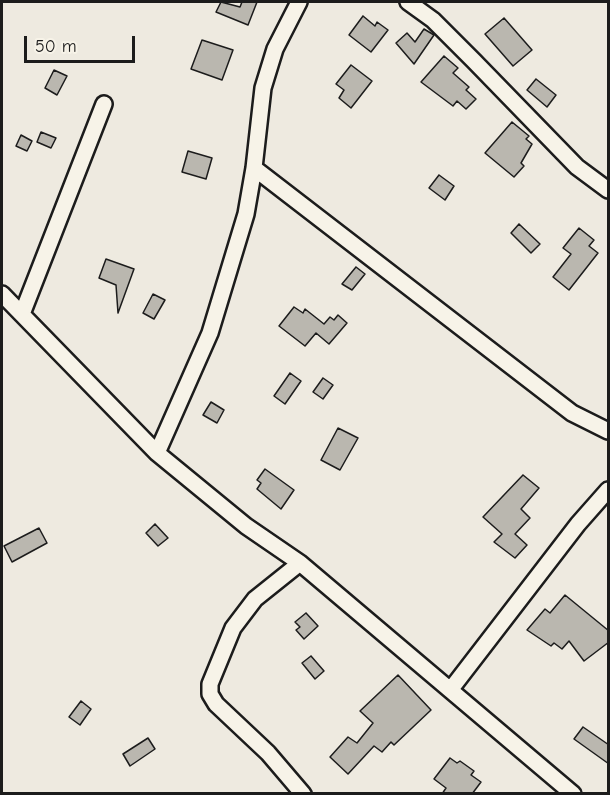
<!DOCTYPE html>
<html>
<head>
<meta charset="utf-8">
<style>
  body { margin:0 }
  #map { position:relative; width:610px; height:795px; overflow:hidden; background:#eeeae0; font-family:"Comic Neue",sans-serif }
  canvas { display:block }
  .frame { position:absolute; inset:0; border:3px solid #1c1c1c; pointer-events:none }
  .scale { position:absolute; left:24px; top:36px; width:111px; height:27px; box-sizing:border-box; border:3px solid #1c1c1c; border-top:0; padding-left:8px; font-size:18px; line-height:21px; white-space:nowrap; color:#1c1c1c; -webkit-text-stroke:4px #f7f3e8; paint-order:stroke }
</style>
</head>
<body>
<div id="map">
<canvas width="610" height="795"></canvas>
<div class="frame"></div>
<div class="scale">50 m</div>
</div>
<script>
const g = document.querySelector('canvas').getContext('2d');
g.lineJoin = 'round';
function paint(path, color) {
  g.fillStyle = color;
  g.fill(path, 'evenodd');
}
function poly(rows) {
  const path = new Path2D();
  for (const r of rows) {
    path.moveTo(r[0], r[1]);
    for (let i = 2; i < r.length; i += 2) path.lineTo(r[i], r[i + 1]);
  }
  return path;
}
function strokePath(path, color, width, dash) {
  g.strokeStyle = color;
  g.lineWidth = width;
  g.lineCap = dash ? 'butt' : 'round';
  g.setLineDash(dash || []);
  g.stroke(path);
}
const building = poly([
  [221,2,240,7,242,2,257,2,248,25,216,12,221,2],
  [363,16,375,26,377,22,388,30,371,52,349,35,363,16],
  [504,18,532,50,513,66,485,34,504,18],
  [424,29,434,35,414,64,396,43,407,33,415,42,424,29],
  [202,40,233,50,222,80,191,69,202,40],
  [444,56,458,68,453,73,469,87,466,90,476,99,466,109,457,101,453,106,421,82,444,56],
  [351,65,372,81,351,108,339,98,344,90,336,84,351,65],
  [54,70,67,76,57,95,45,88,54,70],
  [536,79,556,95,547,107,527,90,536,79],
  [512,122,529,136,526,139,532,144,521,163,524,166,514,177,485,153,512,122],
  [41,132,56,138,51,148,37,142,41,132],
  [21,135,32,141,27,151,16,146,21,135],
  [188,151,212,158,206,179,182,172,188,151],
  [439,175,454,186,445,200,429,188,439,175],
  [519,224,540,244,531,253,511,233,519,224],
  [579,228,594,240,589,246,598,253,569,290,553,277,571,254,563,248,579,228],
  [106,259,134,269,118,313,116,285,99,278,106,259],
  [356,267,365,274,352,290,342,284,356,267],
  [153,294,165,300,154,319,143,313,153,294],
  [294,307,303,313,305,309,324,324,330,317,334,320,338,315,347,323,329,344,316,333,305,346,279,326,294,307],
  [290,373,301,381,285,404,274,396,290,373],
  [323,378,333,385,323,399,313,392,323,378],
  [211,402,224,410,217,423,203,415,211,402],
  [338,428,358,438,340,470,321,460,338,428],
  [265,469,294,490,281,509,257,489,261,483,257,480,265,469],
  [523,475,539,488,521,509,530,518,515,534,527,545,515,558,494,542,502,534,483,517,523,475],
  [155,524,168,538,158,546,146,533,155,524],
  [39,528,47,543,12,562,4,546,39,528],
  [565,595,609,631,609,642,584,661,569,641,562,649,554,643,551,646,527,630,545,609,550,613,565,595],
  [306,613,318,626,304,639,296,630,300,627,295,622,306,613],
  [311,656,324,671,315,679,302,663,311,656],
  [398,675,431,710,394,745,391,742,382,752,374,746,348,774,330,757,348,737,357,743,373,723,360,711,398,675],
  [81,701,91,709,80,725,69,717,81,701],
  [583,727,609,745,609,764,574,739,583,727],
  [148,738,155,749,130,766,123,754,148,738],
  [450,758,457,763,460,761,474,771,471,775,481,782,472,794,442,794,446,788,434,779,450,758]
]);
paint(building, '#bab7af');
strokePath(building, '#1c1c1c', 1.5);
const minor = poly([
  [408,2,433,20,474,61,577,167,608,190],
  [254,168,572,413,608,431],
  [2,294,157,453,246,526,300,563,573,794],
  [22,314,104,104],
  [157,453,210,333,246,214,254,168,263,88,275,49,299,2],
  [300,563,255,599,233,628,210,684,210,694,216,704,268,753,303,794],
  [451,689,578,524,608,490]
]);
strokePath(minor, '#1c1c1c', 20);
strokePath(minor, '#f7f3e8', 15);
</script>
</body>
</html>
